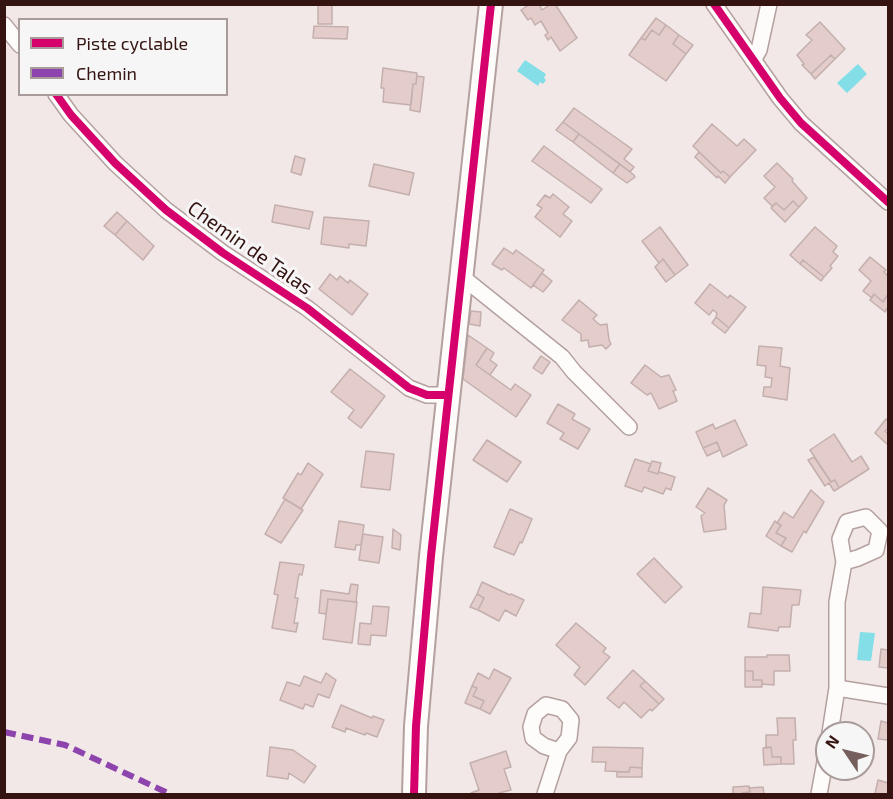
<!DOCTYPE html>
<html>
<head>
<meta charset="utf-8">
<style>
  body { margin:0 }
  #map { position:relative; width:893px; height:799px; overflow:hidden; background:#f2e8e7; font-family:"Exo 2",sans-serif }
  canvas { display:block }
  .frame { position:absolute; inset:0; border:6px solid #341311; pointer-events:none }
  .legend { position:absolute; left:18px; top:18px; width:210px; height:78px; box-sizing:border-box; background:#f6f6f6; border:2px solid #a89b9a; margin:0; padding:8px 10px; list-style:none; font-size:18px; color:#341311 }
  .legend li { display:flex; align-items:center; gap:12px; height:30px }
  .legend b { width:30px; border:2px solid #a89b9a }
  .north { position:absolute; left:815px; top:721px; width:60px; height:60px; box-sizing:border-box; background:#f6f6f6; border:2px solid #a89b9a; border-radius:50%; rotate:305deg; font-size:16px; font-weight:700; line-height:24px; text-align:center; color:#341311 }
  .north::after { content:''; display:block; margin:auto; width:21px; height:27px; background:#765e5c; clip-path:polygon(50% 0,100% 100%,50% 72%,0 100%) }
</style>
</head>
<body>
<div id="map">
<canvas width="893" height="799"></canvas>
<div class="frame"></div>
<ul class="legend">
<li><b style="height:8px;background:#d6006c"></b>Piste cyclable</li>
<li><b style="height:8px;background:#8e44ad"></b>Chemin</li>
</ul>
<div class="north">N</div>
</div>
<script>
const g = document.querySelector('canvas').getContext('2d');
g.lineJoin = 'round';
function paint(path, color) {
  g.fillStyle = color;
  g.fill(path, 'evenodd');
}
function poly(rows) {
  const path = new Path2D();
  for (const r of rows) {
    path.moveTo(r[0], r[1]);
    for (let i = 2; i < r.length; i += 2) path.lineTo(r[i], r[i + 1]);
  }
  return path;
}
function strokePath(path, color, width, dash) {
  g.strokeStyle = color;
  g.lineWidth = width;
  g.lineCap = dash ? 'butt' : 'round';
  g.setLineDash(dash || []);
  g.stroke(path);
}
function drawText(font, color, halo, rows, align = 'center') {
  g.font = font + ' "Exo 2",sans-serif';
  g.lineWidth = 6;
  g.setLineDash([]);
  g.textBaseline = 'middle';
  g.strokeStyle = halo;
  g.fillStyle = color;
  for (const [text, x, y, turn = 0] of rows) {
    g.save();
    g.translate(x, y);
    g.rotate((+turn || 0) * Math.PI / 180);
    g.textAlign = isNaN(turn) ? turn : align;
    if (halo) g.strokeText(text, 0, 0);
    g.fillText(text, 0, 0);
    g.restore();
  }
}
paint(poly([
  [525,60,546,74,544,78,546,80,543,84,540,82,538,86,517,71],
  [858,64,867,74,847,93,837,83],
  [860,632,875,633,871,661,857,660]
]), '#83dee7');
const building = poly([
  [318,4,332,4,332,24,318,24,318,4],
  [530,4,539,4,542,10,551,4,555,4,577,38,560,51,551,37,548,40,545,35,548,33,541,21,535,25,531,18,528,20,521,10,530,4],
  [656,18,666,25,659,35,652,30,645,40,641,38,656,18],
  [820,22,845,49,835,59,831,55,811,74,802,65,804,64,797,55,812,40,806,35,820,22],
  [666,25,679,35,673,44,686,54,666,81,629,55,641,38,645,40,652,30,659,35,666,25],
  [314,26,348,27,347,39,313,38,314,26],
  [679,35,693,45,686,54,673,44,679,35],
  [831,55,835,59,815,79,811,74,831,55],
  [383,68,417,73,416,84,413,84,411,105,383,102,384,88,381,88,383,68],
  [417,76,424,77,420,112,410,110,413,84,416,84,417,76],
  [574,108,632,149,624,159,634,167,630,172,563,122,574,108],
  [563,122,579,134,573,142,556,130,563,122],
  [712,124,737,146,744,139,756,150,730,177,723,171,721,173,693,146,712,124],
  [579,134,620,164,613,173,573,142,579,134],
  [544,146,602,189,591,203,532,161,544,146],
  [699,152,721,173,723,171,730,177,725,183,718,176,717,178,695,157,699,152],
  [295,156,305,159,301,175,291,172,295,156],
  [777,163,793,179,792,181,807,198,799,207,793,201,784,210,776,203,772,206,764,198,775,187,764,176,777,163],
  [374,164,414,173,409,195,369,186,374,164],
  [620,164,634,175,635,177,627,183,613,173,620,164],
  [553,194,569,207,563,214,572,221,560,237,535,217,542,208,537,205,545,195,550,198,553,194],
  [793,201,799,207,785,222,771,208,776,203,784,210,793,201],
  [275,205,313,212,309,229,272,222,275,205],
  [117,212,127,221,115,235,104,226,117,212],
  [324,217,369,221,366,246,349,244,349,248,321,244,324,217],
  [127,221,154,246,143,260,115,235,127,221],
  [660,227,688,265,675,275,663,259,659,263,642,241,660,227],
  [815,227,837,246,833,252,838,256,830,266,832,268,824,277,803,260,800,264,790,255,815,227],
  [504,248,513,254,516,250,544,270,531,288,504,268,502,270,492,264,504,248],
  [870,257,886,270,884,272,888,276,888,294,883,302,874,294,872,298,863,291,871,281,859,270,870,257],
  [663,259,675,275,666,282,655,267,663,259],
  [803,260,824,277,821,281,800,264,803,260],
  [542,273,552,281,543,292,533,285,542,273],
  [330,274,337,280,340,276,348,283,350,280,368,294,352,315,319,289,330,274],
  [710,284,728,298,730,295,746,307,729,328,716,317,717,313,713,310,709,315,695,303,710,284],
  [874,294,883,302,888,294,888,307,885,312,870,300,874,294],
  [579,300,597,315,593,319,600,325,607,324,609,340,611,344,606,349,602,345,589,347,588,340,581,341,581,334,562,320,579,300],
  [471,311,481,312,480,326,469,324,471,311],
  [716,317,729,328,725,333,712,323,716,317],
  [468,335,487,348,476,365,511,390,515,384,531,395,516,417,463,379,468,335],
  [759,346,782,348,780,366,790,368,787,400,763,396,764,387,771,387,772,378,765,377,766,366,757,365,759,346],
  [487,348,494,353,490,360,497,365,490,375,476,365,487,348],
  [541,356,550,362,542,374,533,368,541,356],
  [645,365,661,377,669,375,676,390,673,391,677,401,659,409,651,393,647,395,631,383,645,365],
  [350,369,385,396,361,428,348,418,354,410,331,392,350,369],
  [558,404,575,414,572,419,590,429,578,449,560,439,564,433,547,423,558,404],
  [886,419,888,421,888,428,885,431,888,434,888,445,875,433,886,419],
  [735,420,747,445,723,457,717,442,703,448,696,432,713,424,715,429,735,420],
  [834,434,852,462,861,456,869,469,839,488,835,480,831,482,810,450,834,434],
  [487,440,521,462,507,482,473,460,487,440],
  [717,442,720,450,707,456,703,448,717,442],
  [366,451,394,454,390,490,361,487,366,451],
  [814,457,831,482,835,480,839,488,834,491,829,483,825,486,808,460,814,457],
  [635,459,651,464,648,471,658,474,659,472,675,477,671,490,666,488,663,494,644,487,642,492,625,486,635,459],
  [652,461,661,463,658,474,648,471,652,461],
  [308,463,323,474,301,509,283,498,298,473,301,475,308,463],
  [708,488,727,500,724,505,726,529,704,532,701,516,705,513,696,507,708,488],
  [811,490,824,502,806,533,804,531,792,552,781,546,786,538,776,533,781,525,777,523,784,512,793,518,811,490],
  [285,499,303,510,281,543,265,534,285,499],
  [510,509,532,519,522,543,520,542,514,555,494,547,510,509],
  [339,521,364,525,361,545,356,545,355,550,335,547,339,521],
  [775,521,781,525,776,533,786,538,781,546,766,536,775,521],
  [393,529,401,535,400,550,392,548,393,529],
  [363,534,383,537,379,563,359,560,363,534],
  [654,558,682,587,665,603,637,574,654,558],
  [280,562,304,565,302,575,299,574,295,598,298,598,294,623,298,623,296,632,272,628,278,595,274,594,280,562],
  [482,582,510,595,511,594,524,600,516,616,505,610,499,621,478,610,484,598,477,594,482,582],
  [351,584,358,585,356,602,328,599,326,614,319,613,321,590,349,594,351,584],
  [763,587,801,590,799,605,792,605,790,627,779,627,778,631,748,627,750,613,761,614,763,587],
  [477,594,484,598,478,610,470,607,477,594],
  [328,599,357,602,352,643,323,639,328,599],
  [373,606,389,607,386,636,371,635,370,645,358,644,360,623,371,624,373,606],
  [576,623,606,648,603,652,610,657,585,685,574,675,580,667,556,645,576,623],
  [881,649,888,650,888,668,879,667,881,649],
  [767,655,789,655,790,671,774,671,774,685,762,684,762,680,753,680,753,671,745,671,745,657,767,657,767,655],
  [494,669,511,678,490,714,480,709,484,701,473,696,477,688,472,686,478,673,489,679,494,669],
  [633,670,645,681,640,686,659,704,652,711,650,709,641,718,624,702,619,708,607,698,633,670],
  [745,671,753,671,753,680,762,680,762,687,745,687,745,671],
  [326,673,336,680,329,698,318,694,313,707,305,704,303,709,280,700,287,682,300,686,304,676,321,683,326,673],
  [645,681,664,699,659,704,640,686,645,681],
  [472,686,477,688,473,696,484,701,480,709,465,703,472,686],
  [341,705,372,718,373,716,384,720,377,737,366,733,365,735,346,728,345,732,332,727,341,705],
  [777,718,795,718,796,740,793,740,794,764,781,764,781,757,772,757,771,747,766,748,766,735,778,735,777,718],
  [881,721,888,723,888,740,878,739,881,721],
  [270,747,293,750,316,766,304,783,289,773,288,779,267,776,270,747],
  [593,747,643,748,642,768,630,767,629,772,605,771,606,762,592,762,593,747],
  [771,747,772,757,781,757,781,764,764,765,763,748,771,747],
  [506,751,511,767,504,769,511,790,499,793,500,794,471,794,471,793,479,790,470,763,506,751],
  [630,767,642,768,642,777,617,777,617,772,629,772,630,767],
  [878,780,888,783,888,794,875,794,878,780],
  [749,786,750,792,742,793,742,794,733,794,733,787,749,786],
  [763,787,764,794,742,794,742,793,750,792,749,788,763,787]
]);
paint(building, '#e3ccca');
strokePath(building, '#c3afad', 1.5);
const street = poly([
  [714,4,780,98,801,123,888,202],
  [4,25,20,45],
  [753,60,759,50,769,4],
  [56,94,71,115,115,163,166,210,223,253,307,308,409,388,427,395,447,395],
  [461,276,562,357,574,372,629,427],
  [837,688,837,602,844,562,840,539,847,522,866,517,880,531,876,550,858,558,844,562],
  [830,733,837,688,888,696],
  [545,794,559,751,569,738,571,720,562,709,546,705,535,714,531,727,533,738,544,746,559,751],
  [819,794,827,751]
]);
const secondary = poly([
  [414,794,416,726,431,556,491,4]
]);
strokePath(street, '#b4a09f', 18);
strokePath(secondary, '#b4a09f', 26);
strokePath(street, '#fdfcfb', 15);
strokePath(secondary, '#fdfcfb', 22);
strokePath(poly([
  [4,732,65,745,170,794]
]), '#8e44ad', 6, [12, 6]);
strokePath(poly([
  [714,4,780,98,801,123,888,202],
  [56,94,71,115,115,163,166,210,223,253,307,308,409,388,427,395,447,395],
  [414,794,416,726,431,556,491,4]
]), '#d6006c', 8);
drawText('20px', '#341311', '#f6f6f6', [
  ["Chemin de Talas",250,248,35]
]);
</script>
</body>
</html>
